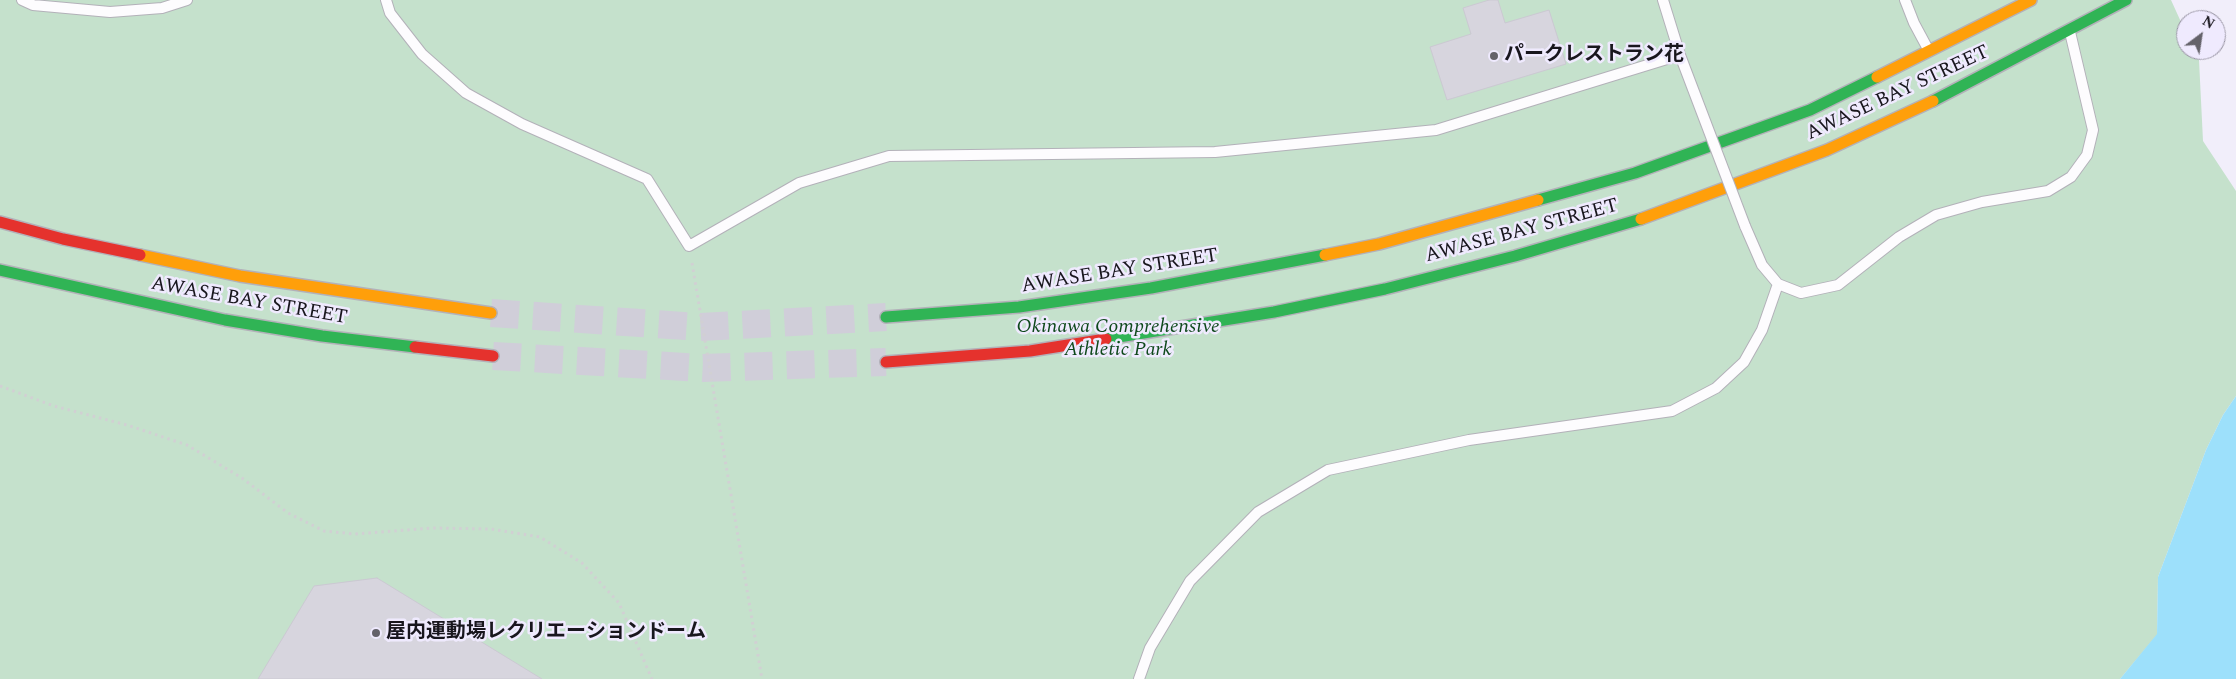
<!DOCTYPE html>
<html>
<head>
<meta charset="utf-8">
<style>
  body { margin:0 }
  #map { position:relative; width:2236px; height:679px; overflow:hidden; background:#f1eefa; font-family:Spectral,serif }
  canvas { display:block }
  .north { position:absolute; left:2176px; top:10px; width:50px; height:50px; box-sizing:border-box; background:#efeafe; border:1px solid #9995a4; border-radius:50%; rotate:31deg; font-size:14px; font-weight:700; line-height:20px; text-align:center; color:#18161d }
  .north::after { content:''; display:block; margin:auto; width:18px; height:22px; background:#64626a; clip-path:polygon(50% 0,100% 100%,50% 72%,0 100%) }
</style>
</head>
<body>
<div id="map">
<canvas width="2236" height="679"></canvas>
<div class="north">N</div>
</div>
<script>
const g = document.querySelector('canvas').getContext('2d');
g.lineJoin = 'round';
function paint(path, color) {
  g.fillStyle = color;
  g.fill(path, 'evenodd');
}
function poly(rows) {
  const path = new Path2D();
  for (const r of rows) {
    path.moveTo(r[0], r[1]);
    for (let i = 2; i < r.length; i += 2) path.lineTo(r[i], r[i + 1]);
  }
  return path;
}
function strokePath(path, color, width, dash) {
  g.strokeStyle = color;
  g.lineWidth = width;
  g.lineCap = dash ? 'butt' : 'round';
  g.setLineDash(dash || []);
  g.stroke(path);
}
function drawText(font, color, halo, rows, align = 'center') {
  g.font = font + ' Spectral,"Noto Sans JP",serif';
  g.lineWidth = 5;
  g.setLineDash([]);
  g.textBaseline = 'middle';
  g.strokeStyle = halo;
  g.fillStyle = color;
  for (const [text, x, y, turn = 0] of rows) {
    g.save();
    g.translate(x, y);
    g.rotate((+turn || 0) * Math.PI / 180);
    g.textAlign = isNaN(turn) ? turn : align;
    if (halo) g.strokeText(text, 0, 0);
    g.fillText(text, 0, 0);
    g.restore();
  }
}
paint(poly([
  [0,0,2171,0,2186,33,2186,50,2194,50,2199,60,2203,141,2236,191,2236,396,2223,415,2206,450,2158,577,2157,635,2120,679,0,679]
]), '#c5e1cc');
paint(poly([
  [2236,396,2236,679,2120,679,2157,634,2158,577,2206,450,2223,415]
]), '#9de0fb');
const building = poly([
  [1489,0,1498,0,1505,23,1549,10,1566,64,1447,100,1430,47,1471,34,1463,8,1489,0],
  [377,578,542,679,258,679,314,586,377,578]
]);
paint(building, '#d7d5de');
strokePath(building, '#cbc9d2', 1);
strokePath(poly([
  [491,313,700,327,886,317],
  [493,356,703,368,886,362]
]), '#d0ced9', 28, [28, 14]);
const lane = poly([
  [22,0,33,5,110,12,162,8,187,0],
  [386,0,390,13,422,54,466,93,522,124,647,179,689,246,799,183,889,156,1215,152,1436,130,1680,55,1663,0],
  [1905,0,1914,23,1929,51],
  [1745,226,1762,265,1778,284,1801,293,1838,285,1899,237,1936,215,1982,202,2048,191,2071,177,2087,155,2093,130,2070,32],
  [1139,679,1150,648,1190,581,1258,512,1328,470,1469,440,1672,411,1716,388,1744,362,1762,330,1778,284]
]);
const fast = poly([
  [1933,101,2126,0],
  [1538,200,1635,173,1810,110,1877,77],
  [0,270,225,320,322,336,415,347],
  [886,317,1019,307,1151,288,1325,255],
  [1106,339,1274,312,1385,289,1515,256,1641,219]
]);
const slow = poly([
  [1877,77,2031,0],
  [1641,219,1827,150,1933,101],
  [140,255,240,276,491,313],
  [1325,255,1379,244,1538,200]
]);
const jam = poly([
  [0,222,63,239,140,255],
  [415,347,493,356],
  [886,362,1030,351,1106,339]
]);
strokePath(lane, '#b3b1b9', 12);
strokePath(fast, '#b3b1b9', 14);
strokePath(slow, '#b3b1b9', 14);
strokePath(jam, '#b3b1b9', 14);
strokePath(poly([
  [692,263,762,679],
  [0,386,54,406,127,425,187,445,242,478,288,513,324,531,354,534,433,528,491,529,540,537,582,563,619,603,652,679]
]), '#d1d0d3', 3, [2.5, 4]);
strokePath(lane, '#fdfcfe', 10);
strokePath(fast, '#30b455', 11);
strokePath(slow, '#ff9f0a', 11);
strokePath(jam, '#e5322d', 11);
const laneBridge = poly([
  [1680,55,1745,226]
]);
strokePath(laneBridge, '#b3b1b9', 12, []);
strokePath(laneBridge, '#fdfcfe', 10);
for (const [x, y, r, color] of [
  [1494,56,5,"#64626a"],
  [376,633,5,"#64626a"]
]) {
  const dot = new Path2D();
  dot.arc(x, y, r, 0, 2 * Math.PI);
  g.fillStyle = color;
  g.fill(dot);
  strokePath(dot, '#efeafe', 2);
}
drawText('bold 20px', '#18161d', '#efeafe', [
  ["パークレストラン花",1504,56],
  ["屋内運動場レクリエーションドーム",386,633]
], 'left');
drawText('20px', '#18161d', '#efeafe', [
  ["AWASE BAY STREET",1898,94,-25],
  ["AWASE BAY STREET",1522,232,-15],
  ["AWASE BAY STREET",1120,272,-9],
  ["AWASE BAY STREET",249,302,10]
]);
drawText('italic 20px', '#0e491b', '#efeafe', [
  ["Okinawa Comprehensive",1118,328],
  ["Athletic Park",1118,351]
]);
</script>
</body>
</html>
